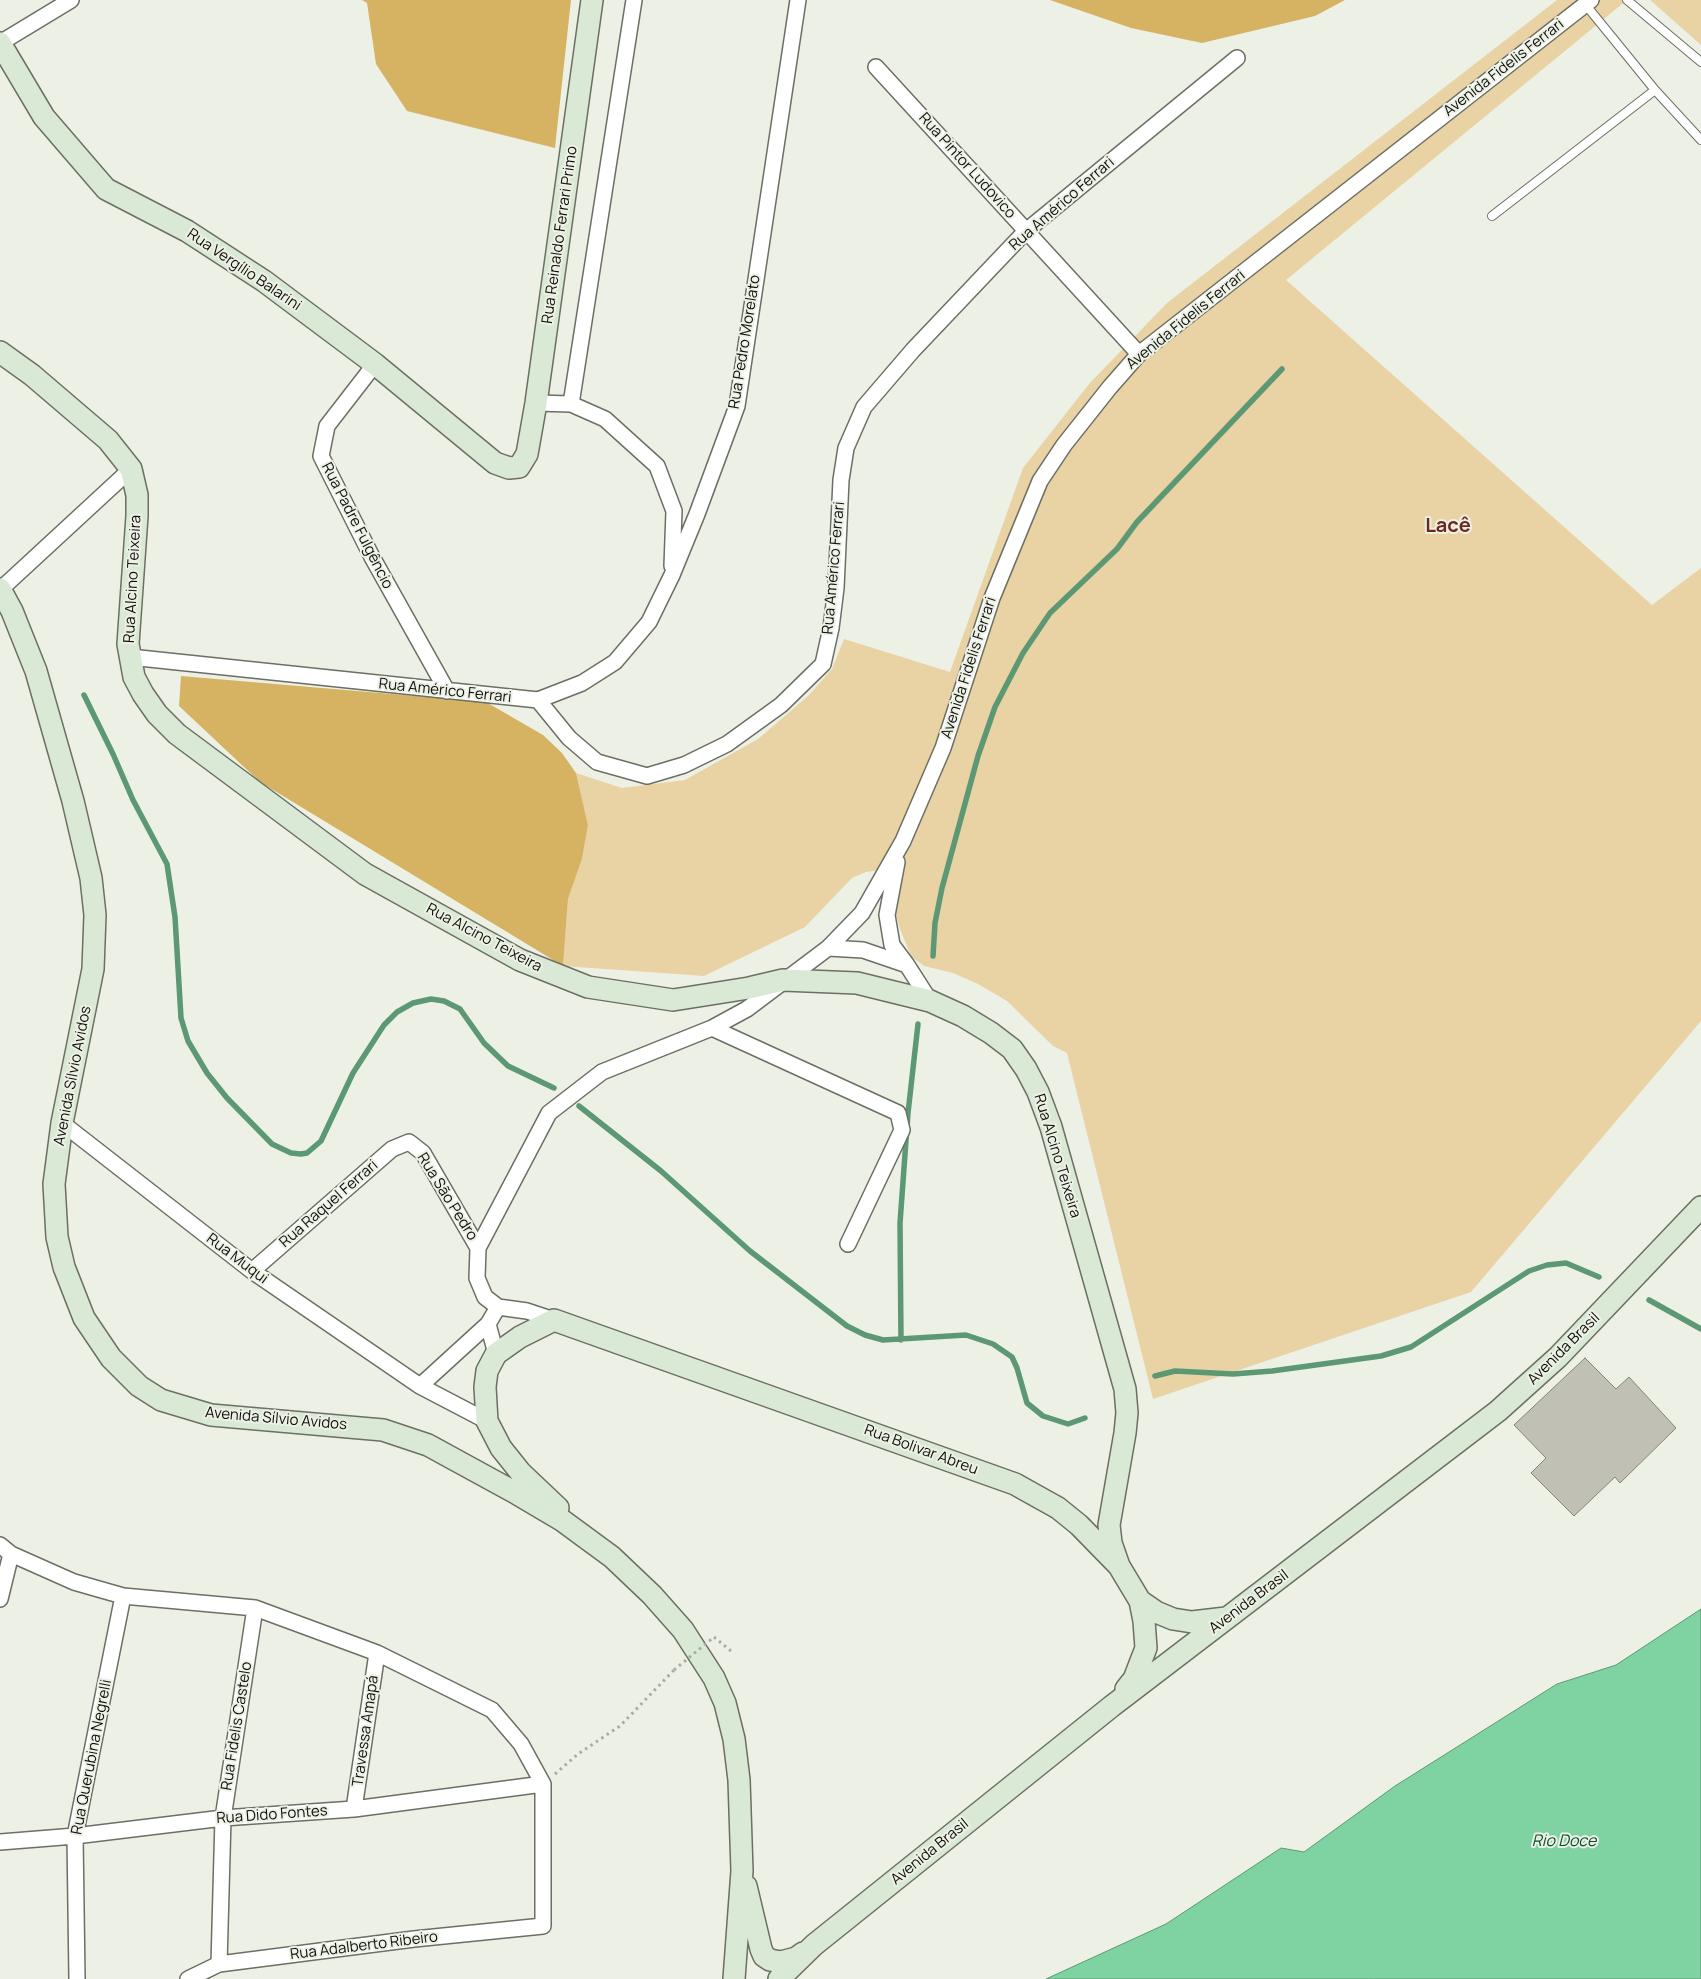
<!DOCTYPE html>
<html>
<head>
<meta charset="utf-8">
<style>
  body { margin:0 }
  canvas { display:block; background:#edf1e5 }
</style>
</head>
<body>
<canvas width="1701" height="1979"></canvas>
<script>
const g = document.querySelector('canvas').getContext('2d');
g.lineJoin = 'round';
function paint(path, color) {
  g.fillStyle = color;
  g.fill(path, 'evenodd');
}
function poly(rows) {
  const path = new Path2D();
  for (const r of rows) {
    path.moveTo(r[0], r[1]);
    for (let i = 2; i < r.length; i += 2) path.lineTo(r[i], r[i + 1]);
  }
  return path;
}
function strokePath(path, color, width, dash) {
  g.strokeStyle = color;
  g.lineWidth = width;
  g.lineCap = dash ? 'butt' : 'round';
  g.setLineDash(dash || []);
  g.stroke(path);
}
function drawText(font, color, halo, rows, align = 'center') {
  g.font = font + ' Manrope,sans-serif';
  g.lineWidth = 4;
  g.setLineDash([]);
  g.textBaseline = 'middle';
  g.strokeStyle = halo;
  g.fillStyle = color;
  for (const [text, x, y, turn = 0] of rows) {
    g.save();
    g.translate(x, y);
    g.rotate((+turn || 0) * Math.PI / 180);
    g.textAlign = isNaN(turn) ? turn : align;
    if (halo) g.strokeText(text, 0, 0);
    g.fillText(text, 0, 0);
    g.restore();
  }
}
paint(poly([
  [1557,0,1627,0,1286,280,1652,605,1701,568,1701,1021,1471,1292,1153,1399,1067,1053,1053,1046,1007,1001,978,984,953,973,924,966,911,956,899,926,889,884,881,870,866,872,852,878,805,927,704,976,563,966,568,899,582,859,588,825,576,773,622,788,685,780,758,739,808,696,832,669,844,639,950,672,1023,468,1089,384,1167,303],
  [1650,0,1701,0,1701,45]
]), '#e9d2a3');
paint(poly([
  [362,0,571,0,555,148,407,111,376,64,367,3],
  [1050,0,1345,0,1315,16,1202,43,1131,28],
  [181,676,486,702,543,735,562,753,576,773,588,825,582,859,568,899,563,966,260,782,179,706]
]), '#d6b263');
const water = poly([
  [1701,1609,1701,1979,1046,1979,1166,1924,1281,1848,1304,1852,1395,1786,1557,1684,1616,1665,1701,1609]
]);
paint(water, '#7fd3a3');
strokePath(water, '#5d9875', 1);
strokePath(poly([
  [84,695,113,754,133,800,167,864,175,917,181,1018,188,1041,207,1073,227,1098,272,1144,291,1153,301,1154,307,1153,321,1141,353,1073,384,1025,397,1012,413,1003,431,999,444,1001,460,1009,484,1043,508,1066,554,1088],
  [933,956,935,923,942,888,978,756,995,707,1023,653,1050,613,1117,549,1137,522,1282,369],
  [579,1106,661,1171,750,1251,847,1326,865,1335,883,1340,966,1335,993,1344,1012,1357,1017,1368,1027,1403,1043,1416,1068,1424,1085,1418],
  [1649,1300,1701,1329],
  [901,1340,900,1223,908,1113,918,1024],
  [1155,1376,1175,1371,1233,1374,1272,1371,1381,1356,1411,1347,1529,1271,1547,1265,1566,1263,1599,1277]
]), '#5d9875', 5.5);
const building = poly([
  [1585,1358,1616,1389,1629,1377,1676,1428,1620,1483,1615,1477,1574,1516,1531,1473,1546,1458,1514,1425,1585,1358]
]);
paint(building, '#c1c0b4');
strokePath(building, '#848378', 1);
const lane = poly([
  [1627,0,1701,62],
  [1585,4,1655,90,1701,140],
  [1492,216,1655,90]
]);
const street = poly([
  [0,43,71,0],
  [876,67,1139,354],
  [375,364,327,426,321,456,372,557,447,691],
  [536,403,571,404,605,419,657,466,674,511,672,566],
  [571,404,634,0],
  [1,589,131,469],
  [130,657,538,700,569,738,597,762,647,776,684,765,727,744,781,705,823,664,831,628,836,588,841,480,846,448,864,407,913,350,1026,231,1237,58],
  [538,700,582,683,615,662,649,622,672,575,697,514,737,406,798,0],
  [897,862,887,915,892,945,907,965],
  [828,948,862,913,903,841,943,748,992,598,1040,481,1064,445,1110,387,1139,354,1591,0],
  [712,1028,898,1113,902,1130,848,1244],
  [62,1123,252,1271,420,1386,487,1421],
  [478,1248,549,1113,602,1072,712,1028,747,1009,828,948,863,950,907,965,930,1001],
  [252,1271,392,1149,409,1142,423,1153,478,1248,477,1278,485,1297,498,1307,527,1311,554,1320],
  [488,1324,496,1354],
  [420,1386,488,1324,498,1307],
  [0,1545,11,1554,74,1582,123,1596,255,1608,377,1653,492,1710,521,1744,543,1784,543,1926,414,1939,219,1964,188,1979],
  [0,1599,11,1554],
  [354,1809,377,1653],
  [0,1842,75,1836,223,1818,354,1809,543,1784],
  [219,1964,223,1818,255,1608],
  [77,1979,75,1836,123,1596]
]);
const secondary = poly([
  [0,43,44,117,106,189,187,231,264,281,375,364,495,463,509,468,519,467,527,454,536,403,592,0],
  [0,352,32,375,108,440,131,469,137,495,137,516,128,644,134,677,143,694,157,714,177,734,365,874,520,960,588,987,673,1000,749,988,783,980,857,983,930,1001,963,1016,991,1033,1012,1049,1026,1069,1038,1092,1051,1127,1125,1389,1127,1413,1125,1433,1109,1525,1111,1543,1119,1566],
  [0,589,12,611,36,671,73,801,91,878,95,915,93,969,62,1123,54,1184,57,1237,64,1267,84,1318,111,1358,139,1386,161,1400,211,1415,383,1430,428,1445,514,1492,563,1521,612,1557,652,1595,683,1630,714,1678,725,1703,734,1739,739,1780,742,1871,734,1979],
  [558,1508,521,1473,501,1448,487,1421,485,1387,487,1371,496,1354,520,1337,554,1320,1015,1484,1058,1508,1079,1525,1119,1566,1140,1601,1144,1621,1146,1648,1134,1679,1126,1689],
  [1140,1601,1156,1612,1173,1619,1192,1622,1226,1618],
  [746,1886,761,1949,764,1956,770,1960,781,1962,796,1958,803,1953],
  [779,1979,814,1945,1112,1706,1498,1411,1558,1357,1701,1207]
]);
strokePath(lane, '#6b6f64', 10);
strokePath(street, '#6b6f64', 18);
strokePath(secondary, '#6b6f64', 24);
strokePath(poly([
  [714,1637,731,1651],
  [555,1774,578,1754,620,1726,674,1670]
]), '#a9aca2', 3, [2.5, 4]);
strokePath(lane, '#fff', 8);
strokePath(street, '#fff', 15);
strokePath(secondary, '#d9e9d5', 21);
strokePath(poly([
  [674,1670,714,1637]
]), '#a9aca2', 3, [2.5, 4]);
drawText('15px', '#0e0f0b', '#edf1e5', [
  ["Avenida Fidelis Ferrari",1504,68,-38],
  ["Rua Pintor Ludovico",967,166,48],
  ["Rua Américo Ferrari",1062,204,-41],
  ["Rua Reinaldo Ferrari Primo",560,235,-82],
  ["Rua Vergílio Balarini",244,270,34],
  ["Avenida Fidelis Ferrari",1186,320,-39],
  ["Rua Pedro Morelato",745,342,-81],
  ["Rua Padre Fulgêncio",357,526,63],
  ["Rua Américo Ferrari",834,568,-85],
  ["Rua Alcino Teixeira",133,579,-87],
  ["Avenida Fidelis Ferrari",969,668,-72],
  ["Rua Américo Ferrari",445,691,6],
  ["Rua Alcino Teixeira",484,938,28],
  ["Avenida Sílvio Avidos",73,1076,-79],
  ["Rua Alcino Teixeira",1057,1156,73],
  ["Rua São Pedro",447,1197,58],
  ["Rua Raquel Ferrari",329,1204,-41],
  ["Rua Muqui",237,1259,37],
  ["Avenida Brasil",1564,1349,-45],
  ["Avenida Sílvio Avidos",276,1419,5],
  ["Rua Bolivar Abreu",921,1450,20],
  ["Avenida Brasil",1249,1602,-37],
  ["Rua Fidelis Castelo",237,1726,-81],
  ["Travessa Amapá",366,1731,-82],
  ["Rua Querubina Negrelli",92,1757,-79],
  ["Rua Dido Fontes",272,1815,-4],
  ["Avenida Brasil",930,1852,-39],
  ["Rua Adalberto Ribeiro",364,1946,-7]
]);
drawText('italic 16px', '#0b4e30', '#edf1e5', [
  ["Rio Doce",1564,1842]
]);
drawText('bold 20px', '#6d291f', '#edf1e5', [
  ["Lacê",1448,526]
]);
</script>
</body>
</html>
